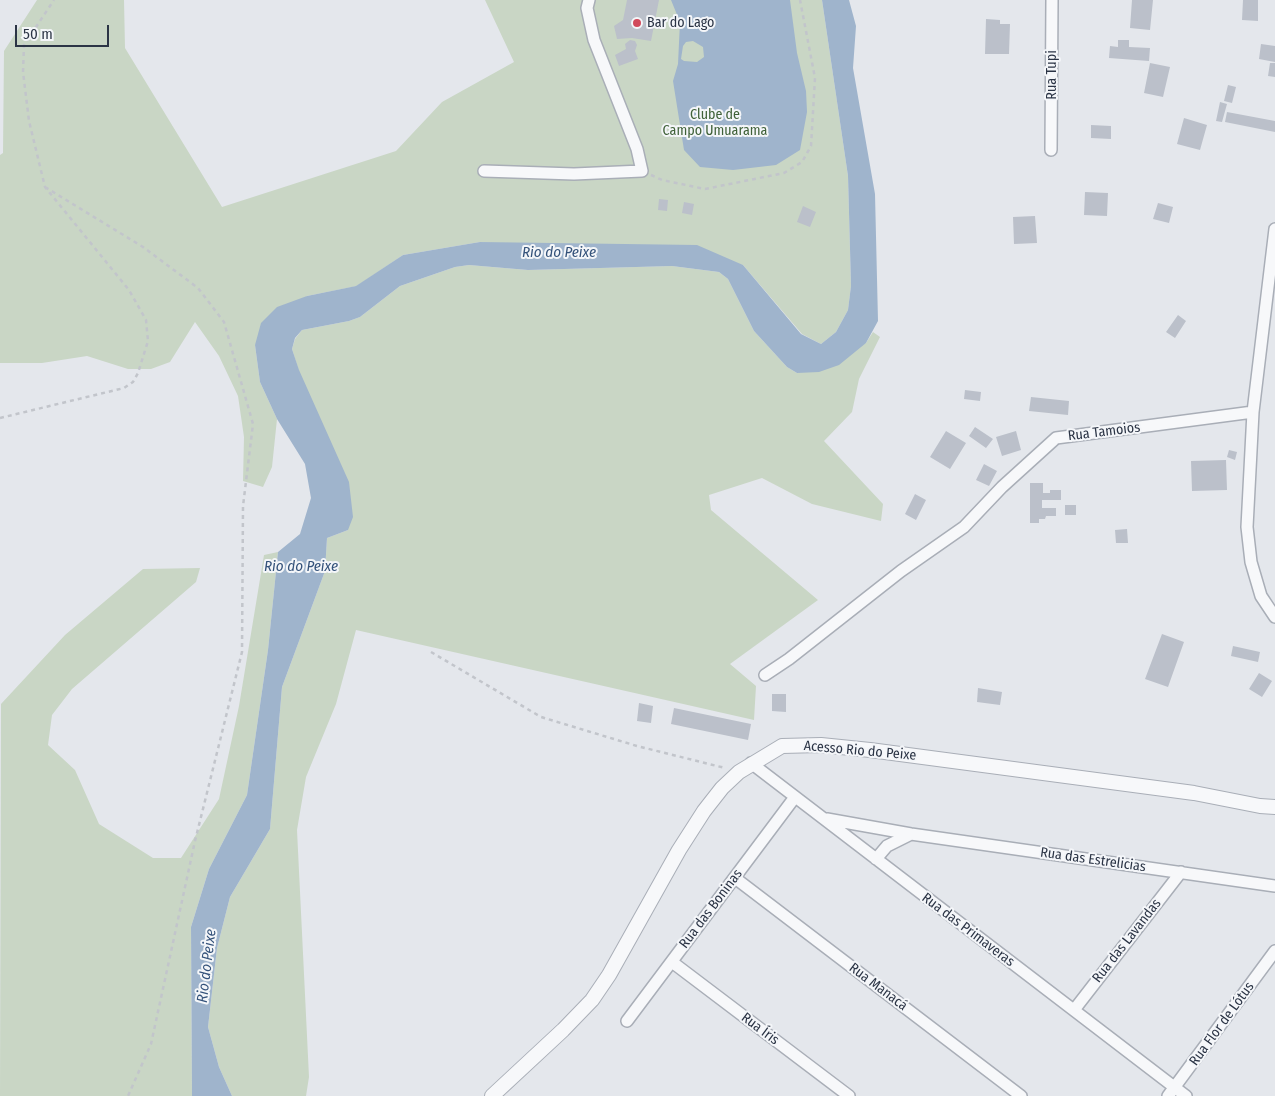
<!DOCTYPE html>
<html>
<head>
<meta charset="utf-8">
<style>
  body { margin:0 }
  #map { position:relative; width:1275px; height:1096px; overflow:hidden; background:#e4e7ec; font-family:"Fira Sans Condensed",sans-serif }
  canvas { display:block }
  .scale { position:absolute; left:15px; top:25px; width:94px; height:22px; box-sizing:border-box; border:2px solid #2b3445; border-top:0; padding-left:6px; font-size:15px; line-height:18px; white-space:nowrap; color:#2b3445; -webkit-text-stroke:4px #f4f6f9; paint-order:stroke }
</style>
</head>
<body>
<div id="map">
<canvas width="1275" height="1096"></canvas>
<div class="scale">50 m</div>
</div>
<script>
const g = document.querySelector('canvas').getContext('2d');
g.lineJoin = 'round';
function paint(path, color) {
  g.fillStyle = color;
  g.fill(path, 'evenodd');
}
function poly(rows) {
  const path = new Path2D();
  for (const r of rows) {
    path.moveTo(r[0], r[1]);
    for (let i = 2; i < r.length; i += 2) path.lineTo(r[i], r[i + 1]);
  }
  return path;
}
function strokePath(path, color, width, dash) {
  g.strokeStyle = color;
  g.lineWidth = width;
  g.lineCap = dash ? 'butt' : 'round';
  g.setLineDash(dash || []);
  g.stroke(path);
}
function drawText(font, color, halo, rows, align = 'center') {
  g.font = font + ' "Fira Sans Condensed",sans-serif';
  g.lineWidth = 4;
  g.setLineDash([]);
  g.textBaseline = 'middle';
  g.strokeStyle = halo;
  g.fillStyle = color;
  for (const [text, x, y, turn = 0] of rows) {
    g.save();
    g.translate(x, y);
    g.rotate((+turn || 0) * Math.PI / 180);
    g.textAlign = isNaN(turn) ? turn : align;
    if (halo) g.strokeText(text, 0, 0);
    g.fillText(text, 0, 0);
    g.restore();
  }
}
paint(poly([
  [37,0,124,0,125,48,222,207,396,151,442,102,514,62,485,0,822,0,848,176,851,286,848,310,836,332,821,344,802,334,743,265,480,242,403,255,357,286,307,296,255,345,260,382,277,419,272,467,263,487,243,481,244,437,238,396,219,356,195,322,170,362,151,369,128,369,87,356,42,363,0,363,0,155,3,153,4,51],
  [469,265,528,270,672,266,719,272,728,279,754,331,787,367,797,373,866,343,873,332,880,337,859,379,852,412,824,441,883,504,881,521,812,504,762,478,709,495,711,510,818,600,730,664,756,686,754,720,356,630,336,704,306,777,297,830,309,1077,306,1096,232,1096,219,1067,208,1027,217,948,230,897,270,829,282,687,325,571,327,538,348,530,292,349,295,339,302,330,349,321,360,317,400,286,455,267],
  [278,552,268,650,247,795,209,869,191,927,192,1096,0,1096,1,704,65,635,143,569,200,568,196,582,72,689,52,715,48,745,75,770,99,824,153,858,181,858,219,799,239,706,264,555]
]), '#c9d6c5');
paint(poly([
  [790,0,797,53,806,91,807,112,800,150,776,165,733,170,700,167,684,150,673,81,678,64,680,22,671,0],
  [693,41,703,47,704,57,697,62,684,61,681,59,683,46,686,42],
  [822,0,849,0,856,26,853,68,875,194,878,321,866,343,839,365,819,372,797,373,787,367,754,331,728,279,719,272,672,266,528,270,469,265,455,267,400,286,360,317,349,321,302,330,295,338,292,349,299,370,349,482,353,517,348,530,327,538,325,571,282,687,270,829,230,897,217,948,208,1027,219,1067,232,1096,192,1096,191,927,209,869,247,795,268,650,278,552,300,534,311,498,305,464,277,419,260,382,255,345,261,323,277,307,307,296,356,286,403,255,468,244,480,242,697,245,743,265,801,334,821,344,836,332,848,310,851,286,848,176]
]), '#9fb4cc');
paint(poly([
  [627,0,659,0,651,41,632,38,617,39,614,26,623,20],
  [1132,0,1153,0,1150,30,1130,28],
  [1243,0,1258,0,1258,21,1242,20],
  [986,19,1000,20,1000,24,1010,24,1009,54,985,54],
  [630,40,635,41,637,45,635,51,638,59,619,66,615,55,626,49,625,44],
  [1118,40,1129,40,1129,47,1150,48,1149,61,1109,58,1110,46,1118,47],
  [1261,44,1275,46,1275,62,1259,59],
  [1150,63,1170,67,1163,97,1144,93],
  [1270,63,1275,63,1275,77,1268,76],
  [1228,85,1236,87,1232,103,1224,101],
  [1220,102,1227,104,1222,122,1216,121],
  [1227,112,1275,121,1275,132,1225,122],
  [1184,118,1207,125,1200,150,1177,144],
  [1091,125,1111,126,1111,139,1091,138],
  [1085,192,1108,193,1107,216,1084,215],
  [659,199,668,200,667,211,658,210],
  [684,202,694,204,692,215,682,213],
  [1158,203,1173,207,1169,223,1153,219],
  [803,206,816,212,810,227,797,222],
  [1035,216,1037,243,1014,244,1013,217],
  [1178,315,1186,321,1175,338,1166,332],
  [965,390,981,392,980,401,964,399],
  [1031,397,1069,401,1068,415,1029,411],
  [975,427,993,439,986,448,969,436],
  [946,431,966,443,950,469,930,457],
  [1016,431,1021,450,1002,456,996,437],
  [1229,450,1237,452,1235,460,1227,457],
  [1226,460,1227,490,1192,491,1191,461],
  [984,464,997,471,989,486,976,480],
  [1030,483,1043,483,1043,493,1050,493,1050,490,1061,490,1061,500,1042,500,1042,508,1056,508,1056,516,1046,516,1045,519,1039,519,1039,523,1030,523],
  [915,494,926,500,916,520,905,514],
  [1065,505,1076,505,1076,515,1065,515],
  [1127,529,1128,543,1116,543,1115,530],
  [1162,634,1184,642,1168,687,1145,679],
  [1233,646,1260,652,1258,662,1231,656],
  [1259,673,1272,681,1262,697,1249,689],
  [978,688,1002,692,1000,705,977,702],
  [772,694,786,694,786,712,772,711],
  [639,703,653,706,651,723,637,721],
  [674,708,751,724,748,740,671,724]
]), '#bbc0ca');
const minor = poly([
  [1051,150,1052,0],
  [484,171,574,174,642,171,637,149,594,40,587,8,589,0],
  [1275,229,1253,412,1247,527,1251,562,1261,596,1275,617],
  [765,675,789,659,901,571,964,527,1002,487,1056,438,1253,412],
  [751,763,1186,1096],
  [827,819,911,834,1275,886],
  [876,859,887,846,911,834],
  [735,878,1021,1096],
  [672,962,849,1096],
  [1074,1010,1181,872],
  [627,1021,795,797],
  [1168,1096,1275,951]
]);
const tertiary = poly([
  [492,1096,563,1030,592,1000,609,975,679,850,704,811,722,788,739,772,782,746,821,745,870,750,1194,793,1260,806,1275,807]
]);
strokePath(minor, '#a9aeb7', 14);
strokePath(tertiary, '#a9aeb7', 16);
strokePath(poly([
  [651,175,662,180,705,189,784,173,802,162,811,146,815,78,800,0],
  [45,187,143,247,198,288,224,322,253,424,243,506,242,652,195,841,151,1044,128,1096],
  [0,418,124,388,133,382,138,373,148,341,146,320,129,290,45,187,29,121,23,72,24,45,54,0],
  [431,652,541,717,637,746,725,768]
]), '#c2c5cb', 2.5, [4, 4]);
strokePath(minor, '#f7f8fa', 11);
strokePath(tertiary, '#f7f8fa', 14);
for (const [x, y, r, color] of [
  [637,23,5,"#d1495b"]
]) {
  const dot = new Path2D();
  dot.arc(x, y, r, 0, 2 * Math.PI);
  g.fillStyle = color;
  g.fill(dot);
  strokePath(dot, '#f4f6f9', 2);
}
drawText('14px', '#2b3445', '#f4f6f9', [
  ["Bar do Lago",647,23]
], 'left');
drawText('14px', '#2b3445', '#f4f6f9', [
  ["Rua Tupi",1052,75,-90],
  ["Rua Tamoios",1104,432,-7],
  ["Acesso Rio do Peixe",860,751,5],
  ["Rua das Estrelicias",1093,860,8],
  ["Rua das Boninas",711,909,-53],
  ["Rua das Primaveras",968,930,37],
  ["Rua das Lavandas",1127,941,-52],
  ["Rua Manacá",878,987,37],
  ["Rua Flor de Lótus",1222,1024,-54],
  ["Rua Íris",760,1029,37]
]);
drawText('14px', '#3f6138', '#f4f6f9', [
  ["Clube de",715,115],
  ["Campo Umuarama",715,131]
]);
drawText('italic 15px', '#34527a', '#f4f6f9', [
  ["Rio do Peixe",559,253],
  ["Rio do Peixe",301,567],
  ["Rio do Peixe",207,966,-83]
]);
</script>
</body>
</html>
